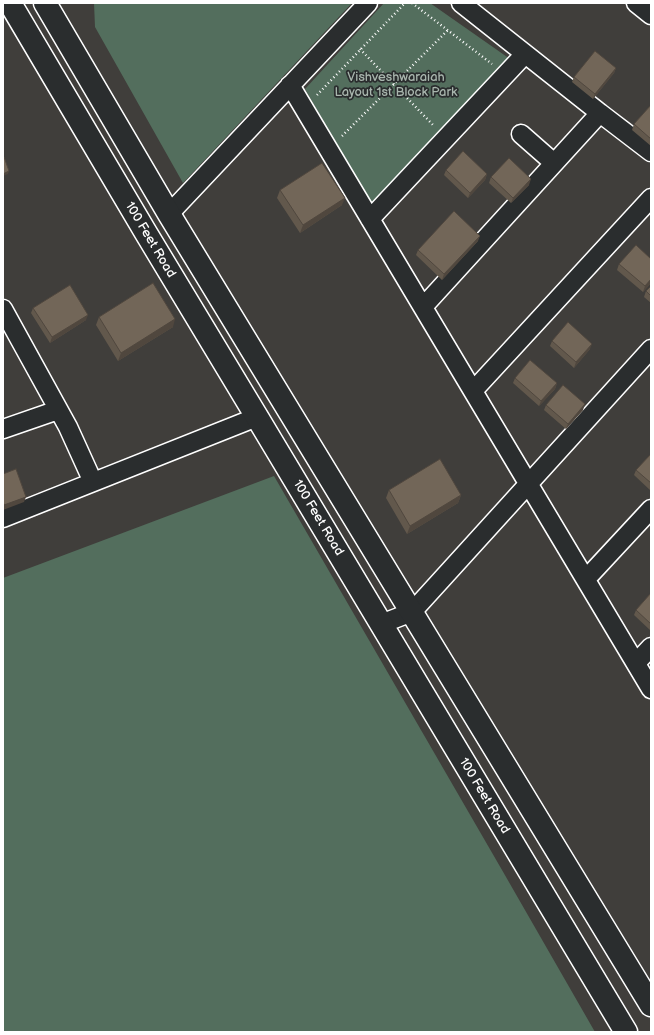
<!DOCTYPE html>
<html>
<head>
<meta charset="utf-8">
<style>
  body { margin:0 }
  #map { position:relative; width:654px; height:1035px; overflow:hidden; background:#403e3b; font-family:"Balsamiq Sans",sans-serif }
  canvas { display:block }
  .frame { position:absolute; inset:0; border:4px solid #fff; pointer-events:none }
</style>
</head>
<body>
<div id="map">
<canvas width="654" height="1035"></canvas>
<div class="frame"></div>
</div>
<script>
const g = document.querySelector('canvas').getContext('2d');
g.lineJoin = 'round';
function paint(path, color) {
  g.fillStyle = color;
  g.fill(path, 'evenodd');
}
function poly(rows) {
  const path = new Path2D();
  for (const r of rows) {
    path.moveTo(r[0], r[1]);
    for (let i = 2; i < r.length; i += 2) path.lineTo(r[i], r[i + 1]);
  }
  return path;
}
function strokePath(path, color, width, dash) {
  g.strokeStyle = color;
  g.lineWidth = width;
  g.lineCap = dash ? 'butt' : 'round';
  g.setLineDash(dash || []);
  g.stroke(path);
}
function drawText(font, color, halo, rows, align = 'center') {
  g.font = font + ' "Balsamiq Sans",sans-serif';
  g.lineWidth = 3.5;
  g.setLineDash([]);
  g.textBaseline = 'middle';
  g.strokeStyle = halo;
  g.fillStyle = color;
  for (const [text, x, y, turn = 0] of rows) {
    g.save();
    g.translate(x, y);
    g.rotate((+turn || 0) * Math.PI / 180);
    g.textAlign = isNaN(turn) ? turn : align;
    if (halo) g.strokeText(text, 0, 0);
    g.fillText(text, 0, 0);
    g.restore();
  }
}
paint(poly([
  [94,3,352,3,183,183,95,27],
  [384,3,430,3,510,59,372,206,305,89],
  [274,476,502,870,595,1032,3,1032,3,578]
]), '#536e5d');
const minor = poly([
  [636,3,651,15],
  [290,85,651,689],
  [600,113,651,152],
  [521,134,554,163],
  [169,214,368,3],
  [370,219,525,54],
  [423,307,600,113,461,3],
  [3,309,68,427,93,482],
  [473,391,651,198],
  [3,429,58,410],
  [3,518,257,417],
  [586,579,651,509],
  [381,624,412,612,651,349],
  [636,663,651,647]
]);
const secondary = poly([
  [10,3,146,233,257,417,626,1032],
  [45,3,169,214,651,1005]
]);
strokePath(minor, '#fff', 21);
strokePath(secondary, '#fff', 25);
strokePath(poly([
  [412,3,492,64],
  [360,49,433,125],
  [317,95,405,3],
  [342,136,448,30]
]), '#fff', 2.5, [1, 3]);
strokePath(minor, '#2a2d2e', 18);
strokePath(secondary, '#2a2d2e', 22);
paint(poly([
  [616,68,614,73,593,99,572,82,574,77],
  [651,105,651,146,632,130,634,124],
  [446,170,487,174,485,180,468,198,444,175],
  [491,177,529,185,511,203,489,183],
  [280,190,342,205,300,233,277,198],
  [478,241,442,280,416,255,418,250],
  [651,259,651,283,643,292,617,270,619,264],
  [651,286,651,303,644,297,646,291],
  [33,308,86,320,50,343,31,313],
  [99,317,173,327,118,361,96,325],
  [552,341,590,349,574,368,550,346],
  [515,378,557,383,555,389,539,406,513,383],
  [546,405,583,410,566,429,544,410],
  [651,454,651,491,634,475,636,470],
  [389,490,461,495,458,503,407,534,386,498],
  [651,593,651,631,634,615,636,610]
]), '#62584c');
paint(poly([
  [616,68,614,73,593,99,595,94],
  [9,171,8,174,3,176,3,174],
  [487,174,485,180,468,198,470,193],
  [531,179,529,185,511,203,513,198],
  [345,198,342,205,300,233,303,225],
  [480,236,478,241,442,280,444,274],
  [651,279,651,283,643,292,645,286],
  [88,315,86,320,50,343,52,337],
  [175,319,173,327,118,361,121,353],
  [592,344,590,349,574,368,576,362],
  [557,383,555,389,539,406,541,401],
  [585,404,583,410,566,429,568,424],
  [461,495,458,503,407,534,410,526],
  [26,497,24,502,3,510,4,505]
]), '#50473e');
const building = poly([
  [595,51,616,68,595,94,574,77,595,51],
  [651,105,651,139,634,124,651,105],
  [463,151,487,174,470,193,446,170,463,151],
  [3,157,4,157,9,171,3,174,3,157],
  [509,158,531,179,513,198,491,177,509,158],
  [322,163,345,198,303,225,280,190,322,163],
  [454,211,480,236,444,274,418,250,454,211],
  [636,245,651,259,651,279,645,286,619,264,636,245],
  [153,283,175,319,121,353,99,317,153,283],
  [70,285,88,315,52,337,33,308,70,285],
  [651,286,651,296,646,291,651,286],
  [568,322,592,344,576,362,552,341,568,322],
  [530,360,557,383,541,401,515,378,530,360],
  [563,385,585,404,568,424,546,405,563,385],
  [651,454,651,483,636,470,651,454],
  [440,459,461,495,410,526,389,490,440,459],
  [16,469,26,497,4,505,3,501,3,474,16,469],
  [651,593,651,624,636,610,651,593]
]);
paint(building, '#726658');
strokePath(building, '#50473e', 1);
drawText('13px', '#a9b6ae', '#2a2d2e', [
  ["Vishveshwaraiah",396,78],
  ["Layout 1st Block Park",396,93]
]);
drawText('13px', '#fff', '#2a2d2e', [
  ["100 Feet Road",150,240,59],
  ["100 Feet Road",318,518,59],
  ["100 Feet Road",484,796,59]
]);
</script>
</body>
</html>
